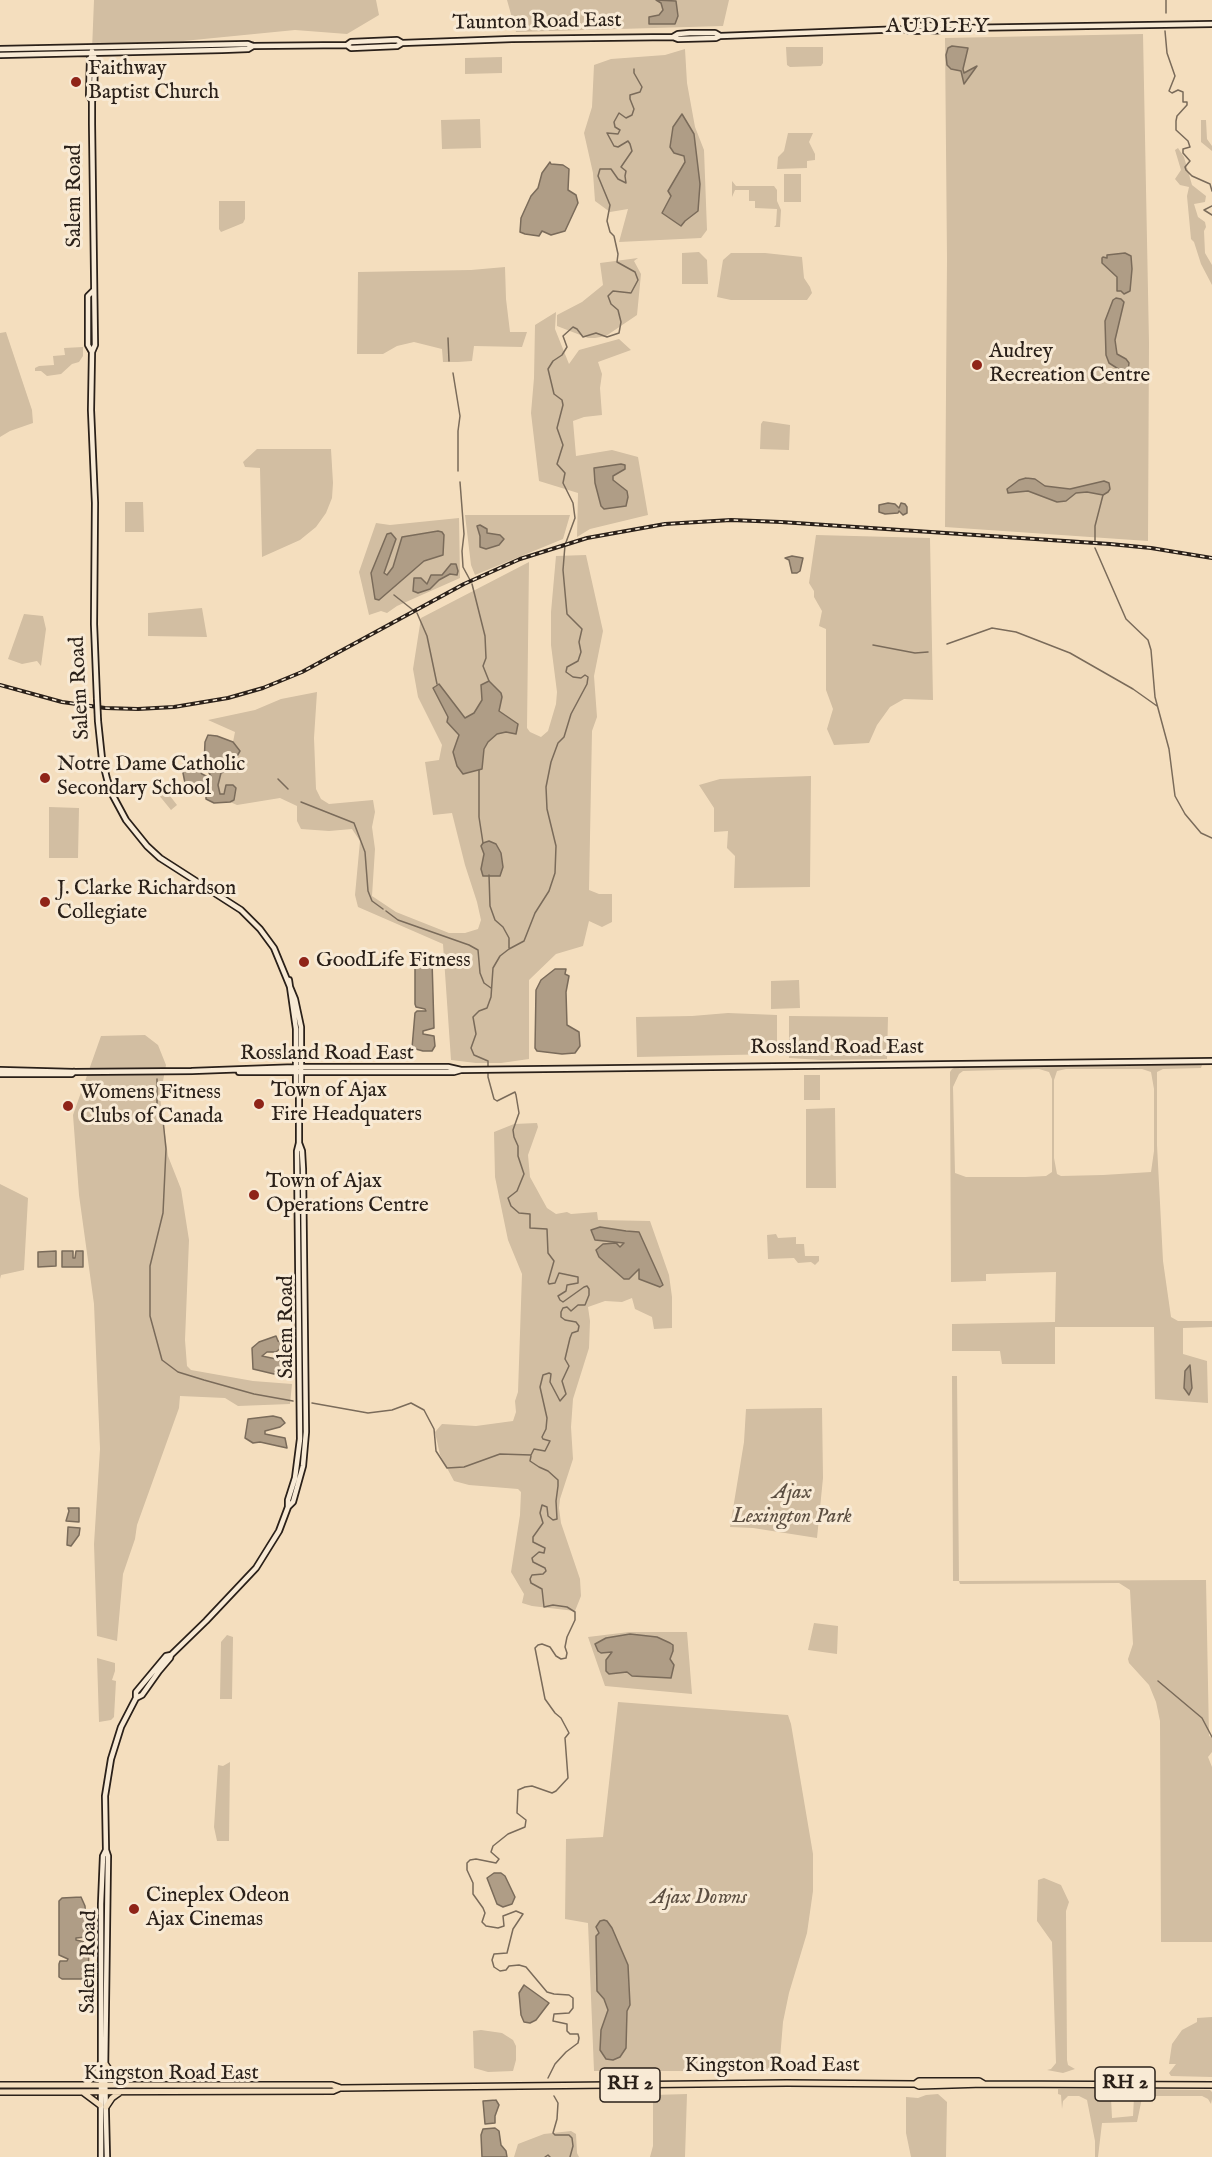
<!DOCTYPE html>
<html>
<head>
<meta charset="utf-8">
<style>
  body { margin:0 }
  canvas { display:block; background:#f4debe }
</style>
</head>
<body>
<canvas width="1212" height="2157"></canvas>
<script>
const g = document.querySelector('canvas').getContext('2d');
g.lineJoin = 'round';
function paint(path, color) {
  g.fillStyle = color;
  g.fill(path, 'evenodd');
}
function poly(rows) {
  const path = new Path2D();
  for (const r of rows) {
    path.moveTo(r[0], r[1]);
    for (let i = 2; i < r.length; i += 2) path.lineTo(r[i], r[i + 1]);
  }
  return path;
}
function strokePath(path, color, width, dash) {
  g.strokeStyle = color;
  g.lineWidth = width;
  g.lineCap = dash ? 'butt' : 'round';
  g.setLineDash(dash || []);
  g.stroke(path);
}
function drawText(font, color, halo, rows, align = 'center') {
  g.font = font + ' "IM FELL English",serif';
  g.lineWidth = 6;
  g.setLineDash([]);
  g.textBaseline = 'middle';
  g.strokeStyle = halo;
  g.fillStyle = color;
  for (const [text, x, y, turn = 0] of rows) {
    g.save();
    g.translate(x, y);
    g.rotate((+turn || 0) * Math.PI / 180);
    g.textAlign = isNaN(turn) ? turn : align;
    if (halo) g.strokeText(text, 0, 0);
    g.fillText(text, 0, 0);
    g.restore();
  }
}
paint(poly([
  [94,0,376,0,379,15,347,34,295,30,92,50],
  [507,0,729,0,723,26,516,32],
  [1143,34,1149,343,1148,541,945,527,947,259,945,38],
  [786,47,823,47,823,63,821,66,790,67,787,65],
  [685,49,687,83,695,127,704,150,707,230,701,238,619,242,628,209,610,212,595,201,593,173,584,133,592,107,594,65,611,59,665,55],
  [502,57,502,73,465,74,465,58],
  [480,119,481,148,442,149,441,120],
  [1201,120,1206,120,1207,139,1212,146,1212,151,1201,142],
  [788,133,813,133,809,142,815,154,815,160,807,161,807,168,777,169,778,157,784,151],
  [1178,148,1184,157,1192,185,1206,196,1205,202,1194,204,1198,217,1205,222,1206,227,1204,231,1205,253,1212,265,1212,285,1201,264,1194,242,1191,239,1187,196,1189,187,1180,185,1175,179,1181,170,1175,150],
  [784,174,801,174,801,202,784,202],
  [732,181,736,186,774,186,777,190,777,201,781,210,780,227,774,227,776,225,777,209,755,208,755,201,749,201,749,190,735,190,732,197],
  [219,201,245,201,245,219,243,223,221,232,219,229],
  [699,252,707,260,708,284,682,284,682,253],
  [731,253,765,253,802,257,804,278,810,287,812,293,807,300,731,300,717,297,723,260],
  [638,258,634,261,641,274,637,315,606,336,595,338,588,338,557,326,557,315,582,302,603,285,600,263],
  [505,267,506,299,510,332,527,332,522,347,474,346,472,361,458,362,443,362,442,349,414,342,397,346,383,354,357,354,358,272,471,270],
  [556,312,555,329,569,364,579,350,619,339,631,350,598,362,602,374,600,388,602,415,584,417,573,421,576,456,612,450,638,457,648,515,590,529,577,537,578,493,539,481,531,413,534,378,535,325],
  [6,332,32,410,33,423,10,431,0,437,0,333],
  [83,347,83,356,79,362,72,364,61,374,47,376,41,371,35,371,35,368,39,366,54,365,53,356,65,355,64,348],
  [763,421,790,425,789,450,760,449,761,424],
  [257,449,331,449,333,483,332,498,326,513,316,527,300,540,262,557,260,468,245,467,243,462],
  [125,502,143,502,144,532,125,532],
  [465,515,570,515,563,539,475,575,471,565],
  [459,518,460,578,397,606,387,613,381,611,369,615,359,572,376,523,390,525],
  [816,535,930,538,933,700,904,699,890,707,877,725,869,743,834,745,827,729,833,709,826,690,826,629,819,626,822,611,814,597,814,591,809,583],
  [586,555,603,631,594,676,597,717,592,731,589,890,599,894,612,894,612,922,602,927,589,921,583,946,556,954,529,980,529,1059,501,1063,476,1063,451,1060,443,944,358,907,355,895,360,841,352,829,329,831,301,829,297,821,297,806,280,798,237,805,230,802,234,800,233,785,227,785,223,794,220,794,218,785,221,773,229,770,239,751,233,742,235,732,208,720,255,710,281,699,317,692,314,738,316,789,321,799,329,804,373,800,375,812,372,827,375,849,372,896,396,912,449,933,465,933,478,929,481,920,477,902,465,865,452,813,433,815,425,762,439,760,442,745,418,697,413,669,421,618,529,562,527,728,530,732,541,737,548,731,556,704,557,692,551,645,551,612,556,556],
  [437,684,439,684,465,718,474,713,482,700,483,692,502,697,499,711,517,724,506,732,497,734,488,742,484,749,482,769,463,774,461,770,459,735,447,722,448,717,433,688],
  [489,841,496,844,501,854,500,876,483,875,481,869,484,854,481,847],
  [202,608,207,637,148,636,148,613],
  [24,614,43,616,46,629,41,666,37,661,22,664,8,659],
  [811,776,810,887,734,888,735,856,727,848,728,831,714,832,714,808,699,785,720,779],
  [163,787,177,805,171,810,158,794],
  [49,807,79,808,78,858,49,858],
  [799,980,800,1008,771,1009,771,981],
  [728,1013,777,1015,777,1054,637,1057,636,1017,692,1016],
  [789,1016,888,1017,887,1059,822,1060,789,1058],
  [145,1035,158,1045,166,1065,160,1097,168,1156,181,1189,189,1240,185,1340,187,1366,191,1370,253,1381,292,1384,290,1404,238,1406,225,1398,180,1396,179,1408,137,1525,135,1539,123,1574,117,1641,97,1636,94,1544,100,1449,94,1304,79,1195,73,1115,101,1036],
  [1202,1065,1201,1068,1163,1069,1157,1072,1157,1145,1163,1261,1171,1317,1178,1321,1212,1321,1212,1327,1183,1328,1183,1354,1207,1361,1208,1403,1155,1399,1154,1327,1055,1327,1055,1364,1002,1364,1000,1351,952,1351,952,1324,1055,1322,1056,1272,986,1274,986,1281,951,1282,950,1072,952,1069,956,1067,1017,1066],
  [1039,1069,1049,1072,1052,1079,1052,1172,1046,1176,1025,1177,966,1177,955,1173,953,1087,959,1074,963,1071],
  [1066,1069,1142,1069,1151,1072,1154,1089,1154,1151,1151,1172,1103,1175,1061,1176,1057,1174,1054,1158,1054,1080,1057,1071],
  [804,1075,820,1075,820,1100,804,1100],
  [835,1108,836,1188,806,1188,806,1109],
  [537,1123,538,1127,528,1155,530,1177,547,1208,556,1214,567,1212,571,1214,597,1212,598,1220,650,1221,669,1275,672,1297,672,1328,654,1329,652,1317,635,1309,632,1298,622,1302,605,1301,588,1307,590,1321,589,1348,573,1399,571,1427,573,1459,560,1499,559,1508,561,1523,580,1579,581,1596,575,1611,532,1606,522,1603,524,1594,511,1572,520,1515,521,1492,518,1489,469,1485,454,1481,440,1455,435,1432,442,1424,476,1426,513,1421,516,1412,515,1401,518,1392,522,1274,508,1240,495,1177,494,1132,514,1124],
  [0,1184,28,1198,24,1270,1,1275,0,1279],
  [776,1234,778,1238,796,1237,796,1244,804,1244,805,1256,819,1256,819,1261,815,1265,811,1262,798,1263,794,1258,768,1259,767,1235],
  [952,1376,957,1376,959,1581,1206,1580,1209,1736,1212,1737,1212,1752,1208,1757,1212,1767,1212,1942,1161,1942,1160,1721,1156,1702,1149,1685,1129,1663,1128,1659,1133,1644,1130,1590,1119,1583,960,1584,959,1581,953,1581],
  [822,1408,823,1478,817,1538,753,1528,730,1527,744,1442,746,1409],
  [814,1623,838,1626,837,1654,808,1650],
  [629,1632,687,1632,692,1694,605,1686,588,1637],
  [227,1635,233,1637,232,1699,220,1699,221,1642],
  [97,1658,115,1663,115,1671,112,1680,116,1681,114,1717,111,1720,99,1722],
  [618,1702,788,1715,791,1724,813,1854,813,1891,807,1933,789,1993,783,2022,779,2071,594,2071,588,1923,565,1919,566,1839,603,1837],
  [230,1762,229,1841,217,1841,214,1827,218,1765,223,1766],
  [1044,1878,1061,1885,1069,1902,1066,1911,1067,2060,1068,2065,1075,2069,1063,2073,1047,2070,1051,2069,1056,2063,1052,1942,1037,1921,1038,1880],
  [1212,2017,1212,2077,1171,2076,1169,2073,1176,2064,1169,2064,1172,2044,1182,2030,1197,2022,1197,2018],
  [481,2030,502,2033,513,2040,516,2046,516,2060,513,2071,488,2072,474,2068,473,2031],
  [1058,2089,1120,2089,1122,2094,1111,2098,1112,2118,1133,2116,1134,2097,1129,2093,1131,2089,1210,2090,1212,2092,1212,2099,1211,2104,1208,2099,1202,2096,1147,2096,1142,2098,1137,2122,1102,2123,1098,2157,1095,2157,1095,2141,1087,2100,1079,2096,1068,2096,1063,2101,1062,2109,1061,2095,1058,2094],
  [687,2094,685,2157,650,2157,653,2146,653,2095],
  [938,2094,947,2102,946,2157,911,2157,906,2133,906,2097,918,2098,926,2095],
  [571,2131,576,2134,577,2153,579,2157,514,2157,518,2144,544,2134]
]), '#d2bea2');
const water = poly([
  [656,0,676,1,678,16,675,24,649,24,649,17,659,15,663,10,661,3,656,0],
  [952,46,968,48,963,69,964,73,977,66,964,84,961,71,951,69,947,65,946,55,948,48,952,46],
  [682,114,694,134,700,184,698,211,685,221,681,226,662,213,671,196,668,191,685,162,684,156,674,153,670,147,673,127,682,114],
  [550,162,551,164,563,165,569,169,568,190,576,195,578,203,565,231,551,235,542,231,539,236,525,234,520,232,521,218,531,196,538,188,542,173,550,162],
  [1125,253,1131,256,1132,269,1130,291,1124,294,1121,291,1117,291,1117,277,1102,263,1102,258,1103,257,1107,258,1107,255,1125,253],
  [1116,298,1121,299,1124,302,1115,340,1117,354,1126,359,1129,363,1128,371,1123,372,1109,363,1106,355,1105,321,1113,300,1116,298],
  [621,464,625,465,625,469,613,476,613,480,627,491,628,497,626,506,604,509,601,506,595,483,594,468,621,464],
  [1026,478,1035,479,1045,486,1070,489,1104,481,1109,483,1110,489,1108,492,1103,495,1087,492,1076,493,1066,501,1057,502,1028,491,1008,493,1007,489,1019,480,1026,478],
  [888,503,895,504,899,508,901,503,905,504,907,507,907,513,903,515,899,511,898,513,885,514,879,512,879,505,888,503],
  [480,525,487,529,487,533,500,535,504,539,499,545,486,549,480,547,480,536,477,526,480,525],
  [438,531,442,532,444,535,443,555,424,561,379,600,375,599,371,573,387,534,391,533,396,539,384,573,387,575,393,567,402,537,438,531],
  [792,556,803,558,800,571,797,573,792,573,789,560,785,558,792,556],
  [451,564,456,564,458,571,457,575,450,574,439,580,430,589,418,593,413,591,414,578,421,578,427,584,431,575,442,575,451,564],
  [489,681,501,693,502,697,499,711,518,724,516,734,506,732,497,734,488,742,484,749,482,769,463,774,457,766,453,752,459,735,447,722,448,717,433,688,439,684,465,718,474,713,482,700,481,685,489,681],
  [208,735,217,736,233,742,240,751,229,770,221,773,218,785,220,794,224,794,226,785,233,785,236,788,234,800,230,802,214,803,206,799,206,793,186,788,182,768,185,760,191,761,202,774,208,777,211,776,204,765,205,742,208,735],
  [489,841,496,844,501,853,503,867,500,876,483,876,481,869,484,854,481,846,483,843,489,841],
  [415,955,432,960,434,1028,423,1031,423,1034,434,1036,435,1046,432,1051,423,1051,412,1048,415,1013,417,1011,426,1011,425,1009,416,1007,415,1004,415,955],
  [555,969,566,969,565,974,569,976,566,992,567,1025,579,1032,580,1046,575,1053,562,1054,537,1051,535,1048,536,990,541,980,555,969],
  [600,1227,626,1231,639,1232,663,1285,660,1287,639,1279,639,1269,629,1279,624,1279,599,1257,596,1250,603,1244,616,1243,620,1247,624,1243,595,1240,591,1230,600,1227],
  [56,1251,56,1266,38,1267,38,1252,56,1251],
  [62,1251,73,1251,73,1258,75,1258,76,1251,83,1251,83,1267,62,1267,62,1251],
  [276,1336,278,1341,280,1342,283,1339,283,1346,276,1352,267,1352,262,1356,281,1360,283,1361,282,1371,274,1374,253,1369,252,1348,259,1342,276,1336],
  [1190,1365,1192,1388,1189,1395,1184,1388,1185,1371,1190,1365],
  [273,1416,281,1418,285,1423,280,1427,265,1431,265,1434,285,1438,287,1448,260,1442,253,1443,245,1438,248,1419,273,1416],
  [68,1508,79,1508,79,1522,66,1521,69,1511,68,1508],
  [68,1527,80,1528,79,1535,71,1546,67,1545,68,1527],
  [630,1634,657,1637,670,1643,673,1645,673,1651,670,1659,674,1665,671,1678,632,1676,627,1672,609,1674,606,1671,606,1660,612,1652,601,1653,598,1651,595,1644,606,1638,630,1634],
  [494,1873,501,1873,505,1876,515,1897,512,1904,503,1907,497,1904,487,1878,494,1873],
  [81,1897,85,1906,87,1937,76,1938,76,1940,85,1942,89,1950,88,1976,86,1979,62,1979,59,1977,59,1964,60,1961,67,1961,68,1959,59,1955,59,1901,62,1898,81,1897],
  [604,1920,607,1921,612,1928,628,1965,630,2005,627,2011,626,2048,620,2057,613,2060,606,2059,600,2050,601,2030,608,2010,604,1999,597,1991,596,1936,599,1933,596,1927,600,1921,604,1920],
  [524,1985,549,2003,536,2020,530,2023,524,2022,521,2015,519,1993,524,1985],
  [496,2100,499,2105,495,2116,495,2123,485,2124,483,2101,496,2100],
  [495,2128,499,2131,501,2145,506,2151,507,2157,482,2157,481,2135,483,2129,495,2128]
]);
paint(water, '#af9d86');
strokePath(water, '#7a6b5a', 1.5);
strokePath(poly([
  [1166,13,1166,0],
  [1165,31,1167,53,1175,76,1169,91,1172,93,1178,90,1183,92,1183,102,1187,102,1187,105,1177,116,1176,121,1176,130,1188,141,1190,147,1183,149,1183,153,1190,161,1185,167,1186,170,1192,176,1210,184,1212,191],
  [1212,206,1204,210,1212,215],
  [448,338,449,361],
  [453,373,460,416,458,431,458,471],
  [460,482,464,534,462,551,463,567,470,580],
  [1095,541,1095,526,1103,495],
  [1095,548,1126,619,1148,640,1151,650,1155,697,1169,749,1175,796,1185,814,1201,833,1212,838],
  [472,584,485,636,486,658,483,666,489,681],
  [394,595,413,610],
  [417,613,427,636,437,684],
  [947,644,992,628,1016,632,1070,653,1133,689,1157,706],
  [873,645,915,653,928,652],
  [479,770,479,817,483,843],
  [278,779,288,789],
  [301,802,354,823,365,852,368,891,372,901,383,909],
  [489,875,490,906,495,920,503,927,509,938,509,948],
  [386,911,398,920,469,945,478,950,480,973,484,983,491,988],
  [157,1079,157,1105,163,1120,166,1149,163,1213,150,1266,150,1316,162,1360,178,1372,204,1380,254,1394,293,1401],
  [312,1403,368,1413,392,1410,411,1403,424,1410,434,1429,436,1451,447,1468,464,1467,500,1454,531,1455,534,1449,545,1451,550,1441,543,1439,542,1437,546,1429,547,1418,540,1387,543,1375,549,1373,551,1374,550,1382,560,1401,566,1394,562,1381,569,1366,565,1359,570,1338,572,1333,578,1331,579,1326,576,1322,565,1320,561,1317,561,1312,563,1308,567,1307,571,1311,578,1305,585,1305,589,1295,589,1289,587,1286,584,1287,563,1302,560,1300,558,1296,566,1291,567,1285,578,1283,578,1277,559,1273,555,1283,549,1284,548,1282,554,1261,548,1253,547,1229,530,1228,530,1214,519,1213,511,1206,508,1198,517,1191,524,1174,518,1156,518,1146,514,1137,513,1130,519,1113,516,1095,515,1092,497,1101,494,1099,488,1077,488,1061,474,1055,471,1048,476,1034,473,1017,479,1011,487,1008,491,997,493,968,500,956,509,949,524,941,535,913,549,891,555,873,556,846,547,809,546,787,551,762,558,743,564,737,571,714,587,684,588,677,585,675,581,678,573,677,566,672,567,667,578,661,581,652,579,642,582,629,567,614,563,570,565,545,575,518,573,503,563,483,565,473,557,464,563,445,557,428,563,405,562,400,554,394,548,369,553,361,562,355,567,347,563,336,573,327,577,329,583,337,596,333,607,337,619,333,621,322,618,310,611,304,608,296,613,291,631,293,638,280,635,272,617,262,618,254,614,236,610,232,607,221,610,205,598,176,600,169,611,169,618,179,626,183,625,176,626,171,621,167,632,151,630,144,628,141,618,147,614,146,607,133,618,134,620,130,615,127,614,122,619,113,626,118,632,115,634,109,630,99,630,95,640,92,642,87,634,73,634,69],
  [531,1456,530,1461,539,1467,548,1471,558,1480,558,1486,556,1501,557,1519,553,1520,548,1516,547,1507,542,1505,540,1513,543,1523,533,1537,533,1542,545,1548,544,1553,539,1552,532,1558,533,1562,545,1568,546,1571,543,1574,532,1575,530,1579,531,1583,542,1589,544,1607,553,1605,567,1607,575,1612,575,1620,567,1637,565,1647,567,1653,566,1658,561,1659,556,1656,550,1647,542,1644,538,1645,535,1648,545,1699,555,1713,561,1718,569,1733,565,1738,568,1778,556,1791,552,1793,532,1786,525,1787,518,1790,517,1813,526,1820,525,1827,508,1834,493,1846,491,1852,499,1859,496,1863,476,1859,470,1860,467,1863,467,1870,473,1883,473,1894,483,1908,485,1913,482,1922,486,1926,498,1928,504,1926,503,1916,516,1911,523,1914,513,1929,507,1953,494,1954,492,1960,494,1967,500,1971,506,1970,509,1966,519,1965,526,1967,547,1992,554,1994,569,1995,573,1998,573,2008,569,2013,554,2014,553,2021,567,2024,567,2031,570,2034,578,2034,579,2038,578,2043,566,2052,555,2064,548,2078],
  [1158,1681,1202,1718,1212,1737],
  [554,2096,558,2103,557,2119,553,2133,555,2135,569,2135,572,2138,573,2146,570,2157],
  [545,2157,548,2155,550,2157]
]), '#7a6b5a', 1.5);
const secondary = poly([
  [905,29,909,26,956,25,961,28],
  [673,37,678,34,690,33,715,33,720,36],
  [347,45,351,48,397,46,402,43,512,39,673,37,678,39,716,38,720,36,905,29,909,31,956,30,961,28,1212,24],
  [0,49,248,44,253,46,347,45,351,42,397,40,402,43],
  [93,53,90,59,89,95,92,101,92,124,95,345,92,352,91,410,95,503,94,624,97,699],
  [0,55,222,50,248,49,253,46],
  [92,101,94,96,95,59,92,51],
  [92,352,88,345,88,296,93,291],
  [98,721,102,759,107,779,112,794,126,820,147,846,160,858,241,910,260,929,274,948,295,999,301,1027,301,1089,299,1094],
  [0,1070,74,1072,195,1071],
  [192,1071,301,1067,448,1067,461,1070,1212,1061],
  [239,1072,454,1072,461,1070],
  [0,1074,72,1074,74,1072],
  [288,1507,288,1500,295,1478,300,1439,297,1151,299,1143,299,1095,296,1089,296,1029,289,980],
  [136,1698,142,1695,159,1671,170,1658,171,1655],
  [106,1850,108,1856,105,2075,107,2157],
  [101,2157,101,1904,103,1856,106,1850,105,1796,111,1759,121,1727,136,1698,136,1692,166,1656,171,1655,206,1621,256,1568,279,1531,288,1507,293,1502,303,1466,306,1432,303,1169,302,1151,299,1143]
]);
const primary = poly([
  [106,2065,115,2078,123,2084],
  [86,2084,97,2073,100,2064],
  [915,2084,919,2081,979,2081,984,2084],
  [0,2085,332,2085,341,2088,787,2083,915,2084,919,2086,984,2084,1212,2085],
  [0,2092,333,2091,340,2088],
  [84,2093,100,2105],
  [106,2107,112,2098,119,2093]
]);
strokePath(secondary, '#2a2019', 8);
strokePath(primary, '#2a2019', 8);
strokePath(secondary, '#f8ead5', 4.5);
strokePath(primary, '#f4debe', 5);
const rail = poly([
  [0,685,62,702,105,708,138,709,174,707,228,698,263,688,302,672,464,584,520,559,587,538,665,524,731,520,781,522,1110,544,1151,548,1212,558]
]);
strokePath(rail, '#2a2019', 4);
strokePath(rail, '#f8ead5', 1.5, [4.5]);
const secondaryBridge = poly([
  [97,699,98,721]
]);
strokePath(secondaryBridge, '#2a2019', 8, []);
strokePath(secondaryBridge, '#f8ead5', 4.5);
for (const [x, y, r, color] of [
  [76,82,6,"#8f2418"],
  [977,365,6,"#8f2418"],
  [45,778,6,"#8f2418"],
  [45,902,6,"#8f2418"],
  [304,962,6,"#8f2418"],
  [259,1104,6,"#8f2418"],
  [68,1106,6,"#8f2418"],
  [254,1195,6,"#8f2418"],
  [134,1909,6,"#8f2418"]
]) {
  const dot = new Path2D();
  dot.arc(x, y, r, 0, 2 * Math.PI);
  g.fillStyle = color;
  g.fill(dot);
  strokePath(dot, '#f8ead5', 2);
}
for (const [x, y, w] of [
  [1125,2084,60],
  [630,2085,60]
]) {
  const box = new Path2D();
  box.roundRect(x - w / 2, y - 17, w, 34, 4.5);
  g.fillStyle = '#f8ead5';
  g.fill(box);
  strokePath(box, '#2a2019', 1.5);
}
drawText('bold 20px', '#2a2019', null, [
  ["RH 2",1125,2084],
  ["RH 2",630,2085]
]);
drawText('21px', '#2a2019', '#f8ead5', [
  ["Taunton Road East",537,23,-1],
  ["Salem Road",76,196,-90],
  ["Salem Road",81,688,-93],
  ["Rossland Road East",837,1049],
  ["Rossland Road East",327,1055],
  ["Salem Road",288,1327,-90],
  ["Salem Road",90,1962,-89],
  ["Kingston Road East",772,2067],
  ["Kingston Road East",171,2075]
]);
drawText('21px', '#2a2019', '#f8ead5', [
  ["Faithway",88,70],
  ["Baptist Church",88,94],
  ["Audrey",989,353],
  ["Recreation Centre",989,377],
  ["Notre Dame Catholic",57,766],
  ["Secondary School",57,790],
  ["J. Clarke Richardson",57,890],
  ["Collegiate",57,914],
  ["GoodLife Fitness",316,962],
  ["Town of Ajax",271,1092],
  ["Fire Headquaters",271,1116],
  ["Womens Fitness",80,1094],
  ["Clubs of Canada",80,1118],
  ["Town of Ajax",266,1183],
  ["Operations Centre",266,1207],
  ["Cineplex Odeon",146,1897],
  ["Ajax Cinemas",146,1921]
], 'left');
drawText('italic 21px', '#5c4f42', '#f8ead5', [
  ["Ajax",792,1494],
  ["Lexington Park",792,1518],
  ["Ajax Downs",699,1899]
]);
g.letterSpacing = '1.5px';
drawText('22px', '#2a2019', '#f8ead5', [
  ["AUDLEY",938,27]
]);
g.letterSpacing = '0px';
</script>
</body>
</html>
